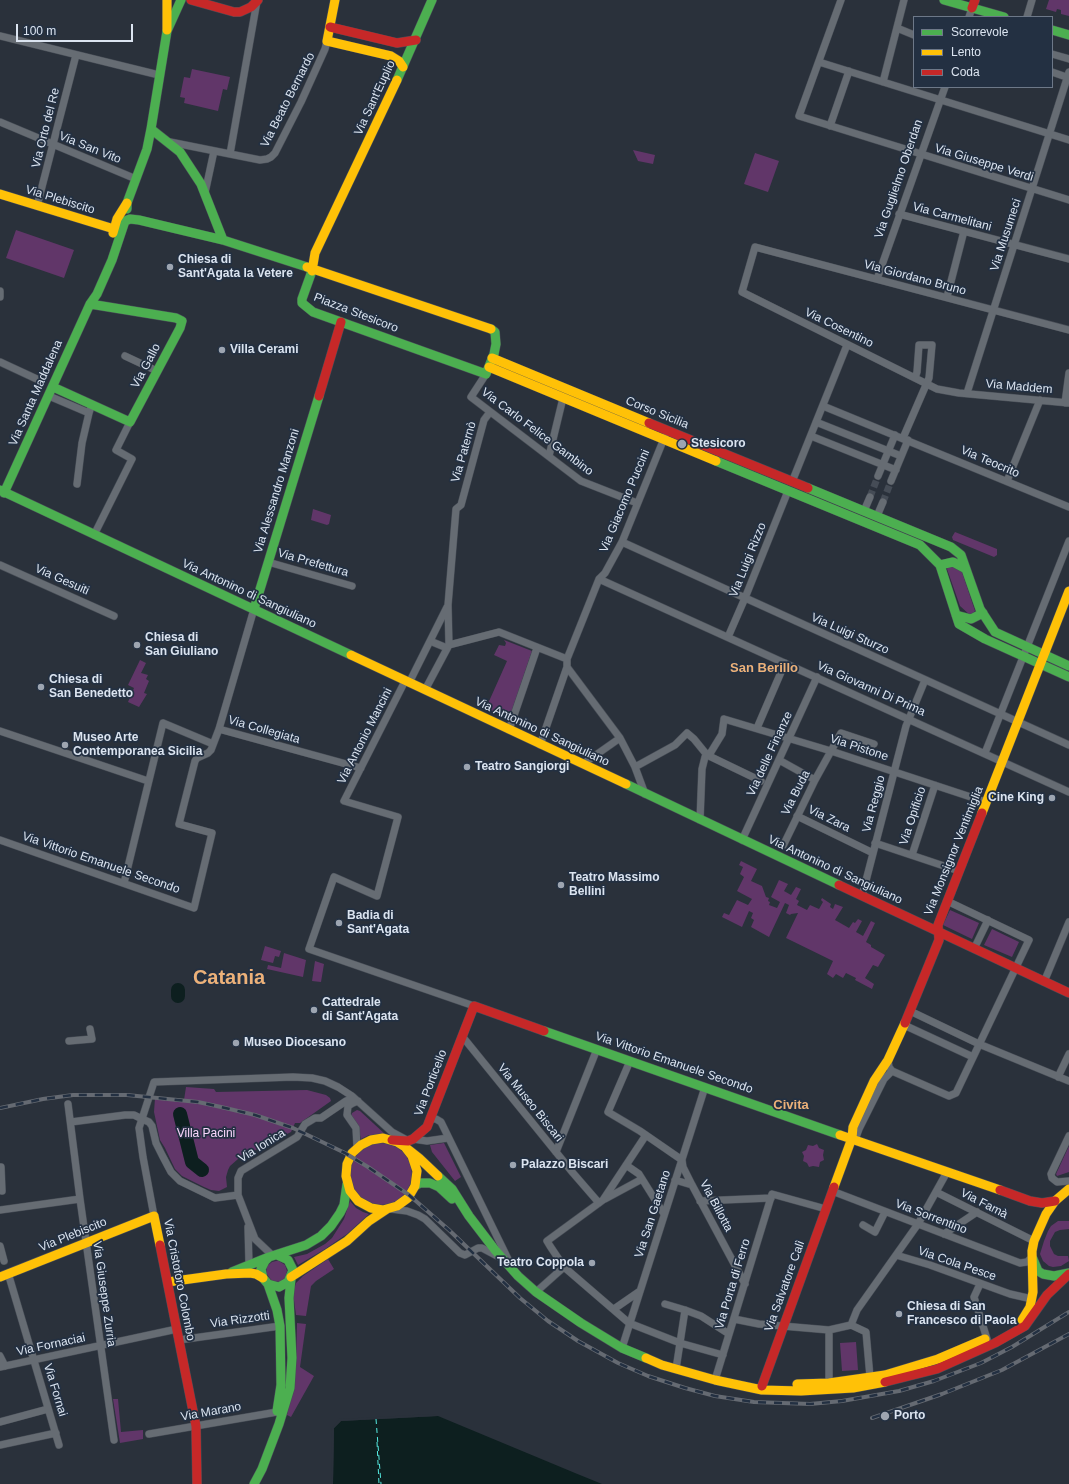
<!DOCTYPE html>
<html>
<head>
<meta charset="utf-8">
<style>
  body { margin:0 }
  #map { position:relative; width:1069px; height:1484px; overflow:hidden; background:#2a313b; font-family:Helvetica,sans-serif }
  canvas { display:block }
  .legend { position:absolute; left:913px; top:16px; width:140px; height:72px; box-sizing:border-box; background:#233042; border:1px solid #6d7888; margin:0; padding:5px 7px; list-style:none; font-size:12px; color:#dbe4f0 }
  .legend li { display:flex; align-items:center; gap:8px; height:20px }
  .legend b { width:20px; border:1px solid #6d7888 }
  .scale { position:absolute; left:16px; top:24px; width:117px; height:18px; box-sizing:border-box; border:2px solid #dbe4f0; border-top:0; padding-left:5px; font-size:12px; line-height:14px; white-space:nowrap; color:#dbe4f0; -webkit-text-stroke:3px #233042; paint-order:stroke }
</style>
</head>
<body>
<div id="map">
<canvas width="1069" height="1484"></canvas>
<ul class="legend">
<li><b style="height:5px;background:#4caf50"></b>Scorrevole</li>
<li><b style="height:5px;background:#ffc107"></b>Lento</li>
<li><b style="height:5px;background:#c62828"></b>Coda</li>
</ul>
<div class="scale">100 m</div>
</div>
<script>
const g = document.querySelector('canvas').getContext('2d');
g.lineJoin = 'round';
function paint(path, color) {
  g.fillStyle = color;
  g.fill(path, 'evenodd');
}
function poly(rows) {
  const path = new Path2D();
  for (const r of rows) {
    if (r.length === 3) {
      path.moveTo(r[0] + r[2], r[1]);
      path.arc(r[0], r[1], r[2], 0, 2 * Math.PI);
      continue;
    }
    path.moveTo(r[0], r[1]);
    for (let i = 2; i < r.length; i += 2) path.lineTo(r[i], r[i + 1]);
  }
  return path;
}
function strokePath(path, color, width, dash) {
  g.strokeStyle = color;
  g.lineWidth = width;
  g.lineCap = dash ? 'butt' : 'round';
  g.setLineDash(dash || []);
  g.stroke(path);
}
function drawText(font, color, halo, rows, align = 'center') {
  g.font = font + ' Helvetica,sans-serif';
  g.lineWidth = 3.5;
  g.setLineDash([]);
  g.textBaseline = 'middle';
  g.strokeStyle = halo;
  g.fillStyle = color;
  for (const [text, x, y, turn = 0] of rows) {
    g.save();
    g.translate(x, y);
    g.rotate((+turn || 0) * Math.PI / 180);
    g.textAlign = isNaN(turn) ? turn : align;
    if (halo) g.strokeText(text, 0, 0);
    g.fillText(text, 0, 0);
    g.restore();
  }
}
paint(poly([
  [1049,0,1069,0,1069,16,1061,14,1061,10,1057,9,1056,12,1046,9],
  [192,69,230,77,227,90,223,89,218,111,184,103,185,98,180,97,184,77,190,78],
  [633,150,655,155,653,164,638,161],
  [755,153,779,161,768,192,744,184],
  [16,230,74,250,64,278,6,258],
  [313,509,331,515,329,524,327,525,311,520],
  [955,532,997,549,997,555,994,557,953,540,952,537],
  [948,565,961,569,975,611,972,614,970,615,960,606,947,569],
  [504,640,532,651,509,719,486,708,507,661,494,655,499,645,505,646,506,643],
  [140,660,146,663,141,673,148,675,146,679,149,681,144,693,147,694,139,707,128,702,134,688,128,685],
  [741,861,757,869,751,881,762,886,766,897,769,898,768,901,770,902,769,905,777,908,780,902,771,897,779,880,788,884,784,891,791,895,796,887,801,889,796,899,799,901,797,905,807,910,810,905,819,909,823,902,821,900,822,898,831,904,830,907,833,909,835,904,843,907,835,920,849,928,853,922,855,923,858,919,862,921,856,932,863,936,871,921,875,923,866,942,871,945,871,947,885,955,878,967,873,965,865,978,874,984,872,989,855,980,856,978,846,973,843,978,836,974,833,978,827,974,833,961,786,938,798,913,791,914,790,915,786,913,789,905,785,903,769,937,751,927,754,920,751,918,753,913,749,911,742,927,722,917,724,913,729,915,737,900,748,905,752,899,737,891,744,877,740,874,743,867,739,865],
  [950,910,979,923,972,939,943,925],
  [992,929,1019,942,1012,957,984,945],
  [265,946,281,951,279,957,275,956,273,963,261,960],
  [284,953,306,960,303,977,267,969,268,965,281,968],
  [315,961,324,964,321,982,312,981],
  [186,1087,214,1089,216,1092,307,1090,326,1095,330,1098,331,1101,300,1123,295,1123,291,1132,238,1159,230,1166,228,1170,226,1177,227,1187,219,1191,211,1190,204,1187,182,1176,175,1169,165,1148,160,1140,154,1112,155,1098,184,1100],
  [357,1110,360,1111,386,1135,369,1135,361,1139,358,1127,351,1116,352,1113],
  [444,1143,461,1177,455,1181,432,1152,430,1145],
  [381,1174,31],
  [817,1144,819,1148,824,1150,823,1155,824,1160,820,1162,819,1167,813,1166,809,1167,807,1163,803,1161,804,1156,802,1152,806,1150,808,1145,813,1146],
  [1069,1146,1069,1172,1057,1176,1056,1174],
  [350,1201,356,1208,363,1212,369,1214,347,1234,325,1249,298,1265,294,1257,307,1254,325,1244,332,1238,344,1219],
  [1058,1221,1069,1221,1069,1229,1060,1230,1055,1232,1050,1241,1050,1246,1054,1254,1058,1256,1068,1256,1069,1261,1061,1266,1053,1267,1049,1266,1043,1261,1040,1254,1044,1241,1048,1231,1051,1226],
  [328,1259,334,1269,316,1281,311,1286,306,1316,296,1315,293,1293,296,1283,303,1276],
  [276,1261,279,1261,285,1265,287,1271,285,1278,280,1282,272,1281,266,1273,267,1266,272,1262],
  [297,1323,306,1324,300,1367,314,1376,291,1417,287,1415,296,1363],
  [856,1342,858,1370,842,1371,840,1343],
  [113,1399,118,1399,121,1432,143,1430,143,1439,120,1443]
]), '#613669');
paint(poly([
  [438,1416,575,1473,602,1484,333,1484,334,1428,341,1421]
]), '#0d1f1f');
paint(poly([
  [433,1414,438,1416,341,1421,334,1428,333,1484,331,1484,332,1428,339,1419]
]), '#2a313b');
strokePath(poly([
  [178,996,178,990],
  [180,1114,192,1162,202,1170]
]), '#0d1f1f', 14);
strokePath(poly([
  [376,1419,381,1484],
  [377,1442,379,1484]
]), '#55ebe2', 1, [5, 4]);
strokePath(poly([
  [870,497,878,476],
  [883,502,891,481]
]), '#454c56', 7, [7, 3.5]);
const street = poly([
  [841,0,799,116,1069,200],
  [969,17,972,8],
  [1027,17,1032,0],
  [897,28,914,35],
  [0,36,159,75],
  [1052,54,1069,59],
  [819,62,1069,140],
  [1052,72,1069,78],
  [883,82,904,0],
  [0,122,136,179],
  [830,126,849,71],
  [170,142,260,160,267,159,271,157,275,153,301,102,325,49,327,41],
  [230,154,257,1],
  [205,193,214,151],
  [37,206,76,55],
  [899,214,1069,259],
  [877,279,945,87],
  [0,291,0,297],
  [947,297,964,231],
  [1069,330,755,247,742,292,937,389,959,393,1069,403],
  [125,356,157,371],
  [0,362,41,381],
  [486,374,471,397,581,481,637,503],
  [967,393,1069,72],
  [49,396,89,413],
  [1065,403,1069,373],
  [823,406,1069,507],
  [816,422,901,456],
  [811,436,896,470],
  [903,438,929,378,932,345,919,345,917,372,915,378],
  [549,456,563,398],
  [878,476,895,435],
  [891,481,908,440],
  [1007,481,1040,400],
  [792,482,847,345],
  [77,484,82,443,89,413,92,404],
  [864,511,870,497],
  [877,516,883,502],
  [94,535,132,459,116,450,130,422],
  [622,542,1069,745],
  [268,562,352,586],
  [0,565,114,616],
  [599,579,1069,792],
  [728,637,745,598,788,491],
  [430,641,447,648],
  [449,645,499,632,567,659],
  [405,681,344,801,398,817,377,896,334,877,309,949,474,1006],
  [409,683,447,607],
  [425,690,449,645,448,605,456,509,461,505,484,420,490,412],
  [757,728,785,663],
  [219,729,361,768],
  [509,730,537,648],
  [0,731,148,781],
  [540,745,567,667],
  [985,753,1069,541],
  [779,760,815,780],
  [583,764,620,738],
  [635,767,675,745,687,733,694,739,707,755,761,781],
  [645,794,635,767,620,738,567,667,567,659,599,579,605,573,622,542,665,436],
  [797,816,873,853],
  [700,820,702,769,705,757,711,752,722,734,724,719,831,751,986,802],
  [0,840,194,908,212,833,179,824,195,761,197,758,208,753,211,750,219,729,254,609],
  [742,840,817,677],
  [875,843,959,871],
  [783,846,815,780,841,733,874,744],
  [912,855,935,785],
  [124,883,163,723,213,744],
  [862,896,906,726,925,680],
  [974,949,988,920],
  [1044,982,1069,922],
  [910,1011,979,1044,1069,1081],
  [904,1025,973,1057],
  [462,1036,573,1173,599,1203],
  [69,1041,92,1039,90,1029],
  [888,1060,889,1067,892,1071,949,1096,956,1093,1029,940,947,901],
  [630,1061,608,1112,640,1131,682,1160],
  [1058,1077,1069,1054],
  [68,1104,80,1199,114,1440],
  [430,1119,436,1119,441,1122,508,1259],
  [71,1122,125,1115,134,1115,142,1119,149,1122,152,1126,156,1143,162,1155,171,1172,180,1181,215,1198,238,1195],
  [646,1135,603,1200,547,1241,550,1246,564,1267,629,1323,680,1343,723,1355],
  [1069,1136,1051,1174,1052,1178,1057,1182,1069,1181],
  [413,1139,427,1141,448,1138],
  [855,1140,859,1129,884,1079,892,1071],
  [357,1147,356,1128,347,1115,348,1106,353,1103,358,1101],
  [556,1152,597,1049],
  [682,1160,683,1167,692,1185,745,1284],
  [626,1165,639,1174,664,1214],
  [1,1167,2,1191],
  [675,1180,692,1185],
  [832,1191,1020,1263,1027,1262,1032,1257],
  [936,1192,1034,1241],
  [605,1199,642,1179],
  [700,1201,771,1198],
  [391,1209,407,1211,418,1215,425,1219,460,1253,465,1255,478,1248,482,1248,497,1256],
  [0,1210,80,1199],
  [154,1216,143,1157,139,1128,154,1082,293,1077,312,1078,325,1081,338,1087,352,1096,392,1132,405,1139],
  [863,1225,875,1232,885,1212],
  [248,1227,249,1264],
  [944,1234,977,1212],
  [0,1246,4,1261],
  [896,1255,930,1265,1010,1294,1032,1299],
  [273,1256,255,1239,238,1195,238,1178,241,1171,297,1137,305,1124,315,1118,321,1118,346,1101,351,1099,358,1101],
  [8,1273,59,1445],
  [980,1284,974,1297,987,1339],
  [536,1292,564,1267],
  [665,1304,685,1310,701,1316,729,1334],
  [614,1309,640,1291],
  [734,1319,759,1324,829,1330],
  [851,1325,857,1310,918,1224,947,1172],
  [179,1340,280,1326],
  [622,1348,705,1087],
  [0,1356,5,1366],
  [0,1367,177,1329],
  [676,1369,685,1310],
  [715,1380,772,1194,826,1209],
  [829,1383,829,1330,851,1325,866,1332,870,1377],
  [0,1422,48,1409],
  [149,1434,277,1412],
  [0,1445,56,1433]
]);
const fast = poly([
  [181,0,167,31,151,129,180,152,201,184,223,240,307,267],
  [944,0,1004,17],
  [1052,30,1069,35],
  [397,80,432,0],
  [127,209,127,203,147,149,151,129],
  [312,271,302,299,302,303,313,312,486,374,494,354,496,344,495,332,491,329],
  [53,387,130,422,180,328,182,321,176,318,90,304],
  [716,461,920,545,940,565,959,624,985,639,1069,677],
  [808,488,951,547,961,555,980,609,995,632,1069,666],
  [0,490,351,655],
  [4,493,90,304,97,294,112,260,125,221,130,219,139,220,223,240],
  [940,565,953,562,966,569],
  [254,609,319,396],
  [956,615,971,619,983,613],
  [626,784,839,885],
  [544,1031,840,1135],
  [438,1176,452,1189,469,1216,495,1250,518,1276,536,1292,581,1323,622,1348,646,1358],
  [415,1186,420,1183,430,1183,439,1187,452,1199],
  [277,1255,288,1260,293,1270,288,1282,279,1287,268,1284,263,1278,261,1269,265,1261,269,1257,306,1245,321,1236,331,1226,340,1213,344,1205,347,1184],
  [1033,1259,1038,1271,1043,1274,1054,1276,1069,1273],
  [232,1272,269,1257],
  [268,1284,277,1310,280,1326,281,1385,277,1411],
  [254,1484,262,1469,279,1424,290,1388,292,1358,289,1298,291,1279]
]);
const slow = poly([
  [167,0,167,30],
  [335,0,327,41,391,56,399,61,403,67],
  [0,194,114,229],
  [113,233,117,219,127,203],
  [307,267,491,329],
  [312,271,315,253,397,80],
  [492,358,649,423],
  [489,367,716,461],
  [351,655,626,784],
  [982,813,1069,591],
  [840,1135,1000,1190],
  [405,1147,412,1156,417,1171,415,1186,408,1198,397,1206,383,1210,371,1208,358,1201,350,1191,346,1176,347,1164,352,1153,361,1145,371,1140,383,1138,397,1142,405,1147,419,1158,438,1176],
  [834,1187,852,1138,853,1127,874,1081,888,1060,905,1023],
  [0,1277,154,1216,160,1245],
  [291,1277,347,1241,369,1221,387,1209],
  [168,1282,226,1274,250,1273,256,1274,263,1278],
  [1022,1320,1030,1307,1033,1292,1032,1251,1034,1241,1046,1214,1055,1201,1069,1189],
  [646,1358,662,1365,715,1380,762,1390,801,1391,853,1388,885,1382],
  [797,1384,829,1383,885,1375,938,1359,985,1339]
]);
const jam = poly([
  [191,0,234,12,240,12,251,7,258,0],
  [972,8,975,0],
  [330,27,397,43,416,40],
  [319,396,341,322],
  [649,423,808,488],
  [839,885,1069,993],
  [905,1023,939,940,938,925,982,813],
  [392,1140,408,1141,413,1139,427,1127,474,1006,544,1031],
  [1000,1190,1030,1201,1042,1203,1055,1201],
  [160,1245,196,1426,197,1484],
  [885,1382,937,1369,995,1343,1025,1326,1047,1295,1069,1274],
  [762,1386,834,1187]
]);
strokePath(street, '#484e57', 8);
strokePath(fast, '#484e57', 10);
strokePath(slow, '#484e57', 10);
strokePath(jam, '#484e57', 10);
strokePath(street, '#666c73', 7);
strokePath(fast, '#4caf50', 9);
strokePath(slow, '#ffc107', 9);
strokePath(jam, '#c62828', 9);
const rail = poly([
  [0,1108,43,1099,73,1095,127,1095,198,1102,221,1107,255,1115,293,1128,345,1153,368,1167,409,1195,449,1230,520,1298,548,1321,578,1341,618,1363,648,1376,685,1388,715,1396,754,1402,810,1404,842,1401,899,1391,934,1381,981,1363,1012,1347,1069,1312],
  [872,1418,942,1394,1002,1370,1069,1334]
]);
strokePath(rail, '#656a72', 4);
strokePath(rail, '#233042', 2.5, [8]);
for (const [x, y, r, color] of [
  [170,267,4,"#9da5b1"],
  [222,350,4,"#9da5b1"],
  [682,444,5,"#9da5b1"],
  [137,645,4,"#9da5b1"],
  [41,687,4,"#9da5b1"],
  [65,745,4,"#9da5b1"],
  [467,767,4,"#9da5b1"],
  [1052,798,4,"#9da5b1"],
  [561,885,4,"#9da5b1"],
  [339,923,4,"#9da5b1"],
  [314,1010,4,"#9da5b1"],
  [236,1043,4,"#9da5b1"],
  [513,1165,4,"#9da5b1"],
  [592,1263,4,"#9da5b1"],
  [899,1314,4,"#9da5b1"],
  [885,1416,5,"#9da5b1"]
]) {
  const dot = new Path2D();
  dot.arc(x, y, r, 0, 2 * Math.PI);
  g.fillStyle = color;
  g.fill(dot);
  strokePath(dot, '#233042', 1.5);
}
drawText('12px', '#dbe4f0', '#233042', [
  ["Via Sant'Euplio",375,98,-65],
  ["Via Beato Bernardo",288,100,-63],
  ["Via Orto del Re",46,128,-76],
  ["Via San Vito",90,148,22],
  ["Via Giuseppe Verdi",984,163,17],
  ["Via Guglielmo Oberdan",899,179,-71],
  ["Via Plebiscito",60,200,17],
  ["Via Carmelitani",952,217,15],
  ["Via Musumeci",1006,235,-72],
  ["Via Giordano Bruno",915,278,15],
  ["Piazza Stesicoro",356,313,21],
  ["Via Cosentino",839,328,26],
  ["Via Gallo",146,366,-62],
  ["Via Maddem",1019,387,5],
  ["Via Santa Maddalena",36,393,-66],
  ["Corso Sicilia",657,413,22],
  ["Via Carlo Felice Gambino",537,432,37],
  ["Via Paternò",464,452,-74],
  ["Via Teocrito",990,462,23],
  ["Via Alessandro Manzoni",277,491,-73],
  ["Via Giacomo Puccini",625,501,-67],
  ["Via Luigi Rizzo",748,560,-68],
  ["Via Prefettura",313,563,16],
  ["Via Gesuiti",62,580,24],
  ["Via Antonino di Sangiuliano",249,594,25],
  ["Via Luigi Sturzo",850,634,24],
  ["Via Giovanni Di Prima",871,689,24],
  ["Via Collegiata",264,730,16],
  ["Via Antonino di Sangiuliano",542,732,25],
  ["Via Antonio Mancini",365,736,-63],
  ["Via Pistone",859,748,18],
  ["Via delle Finanze",770,754,-65],
  ["Via Buda",796,793,-63],
  ["Via Reggio",874,804,-75],
  ["Via Opificio",913,816,-72],
  ["Via Zara",829,819,26],
  ["Via Monsignor Ventimiglia",954,851,-68],
  ["Via Vittorio Emanuele Secondo",101,863,19],
  ["Via Antonino di Sangiuliano",835,870,25],
  ["Via Vittorio Emanuele Secondo",674,1063,19],
  ["Via Porticello",431,1083,-69],
  ["Via Museo Biscari",530,1103,51],
  ["Via Ionica",262,1146,-32],
  ["Via Famà",984,1204,27],
  ["Via Billotta",716,1206,62],
  ["Via San Gaetano",653,1214,-72],
  ["Via Sorrentino",931,1217,21],
  ["Via Plebiscito",73,1235,-22],
  ["Via Cola Pesce",957,1264,19],
  ["Via Cristoforo Colombo",179,1280,79],
  ["Via Porta di Ferro",733,1284,-73],
  ["Via Salvatore Calì",785,1286,-70],
  ["Via Giuseppe Zurria",104,1294,82],
  ["Via Rizzotti",240,1320,-8],
  ["Via Fornaciai",51,1345,-12],
  ["Via Fornai",55,1390,73],
  ["Via Marano",211,1412,-10]
]);
drawText('bold 12px', '#dbe4f0', '#233042', [
  ["Chiesa di",178,260],
  ["Sant'Agata la Vetere",178,274],
  ["Villa Cerami",230,350],
  ["Stesicoro",691,444],
  ["Chiesa di",145,638],
  ["San Giuliano",145,652],
  ["Chiesa di",49,680],
  ["San Benedetto",49,694],
  ["Museo Arte",73,738],
  ["Contemporanea Sicilia",73,752],
  ["Teatro Sangiorgi",475,767],
  ["Cine King",1044,798,"right"],
  ["Teatro Massimo",569,878],
  ["Bellini",569,892],
  ["Badia di",347,916],
  ["Sant'Agata",347,930],
  ["Cattedrale",322,1003],
  ["di Sant'Agata",322,1017],
  ["Museo Diocesano",244,1043],
  ["Palazzo Biscari",521,1165],
  ["Teatro Coppola",584,1263,"right"],
  ["Chiesa di San",907,1307],
  ["Francesco di Paola",907,1321],
  ["Porto",894,1416]
], 'left');
drawText('12px', '#f9d6fc', '#233042', [
  ["Villa Pacini",206,1134]
]);
drawText('bold 13px', '#ecb179', '#233042', [
  ["San Berillo",764,668],
  ["Civita",791,1105]
]);
drawText('bold 20px', '#ecb179', '#233042', [
  ["Catania",229,978]
]);
</script>
</body>
</html>
